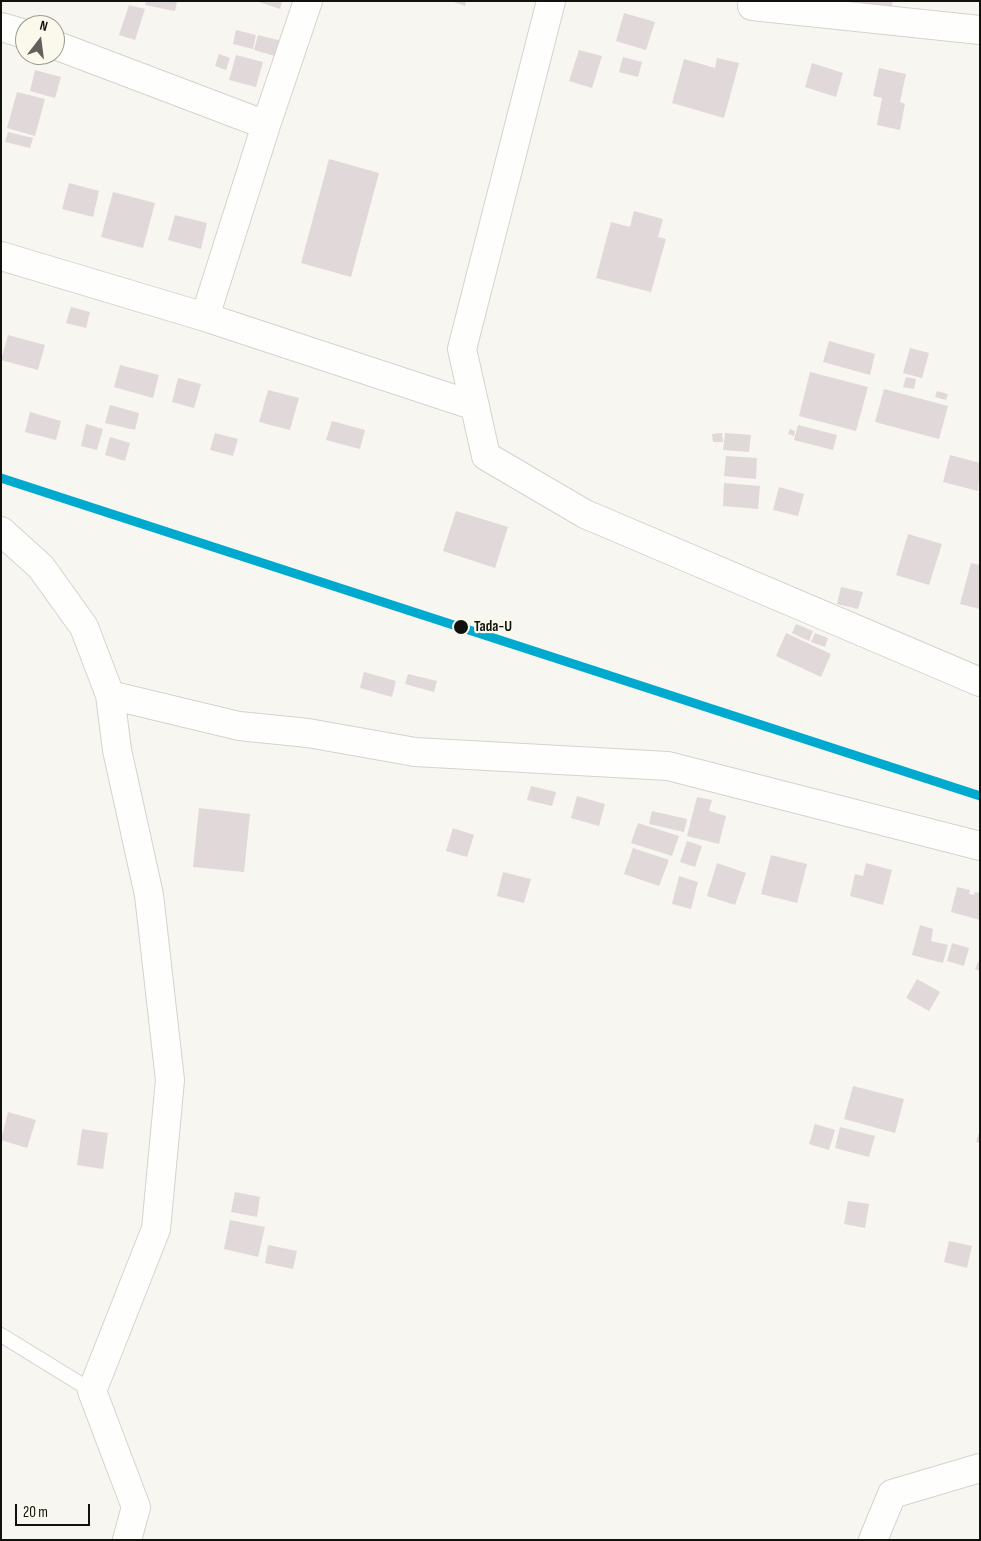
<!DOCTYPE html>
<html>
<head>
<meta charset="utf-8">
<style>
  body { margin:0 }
  #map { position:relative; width:981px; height:1541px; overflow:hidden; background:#f8f6f0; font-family:"Sofia Sans Condensed",sans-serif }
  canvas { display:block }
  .frame { position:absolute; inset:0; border:2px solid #11110d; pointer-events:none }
  .north { position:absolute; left:15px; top:15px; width:50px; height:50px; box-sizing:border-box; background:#fbf8ec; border:1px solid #9d9c93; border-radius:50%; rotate:15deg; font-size:14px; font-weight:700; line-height:20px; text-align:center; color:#11110d }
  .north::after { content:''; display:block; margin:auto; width:18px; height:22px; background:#62615c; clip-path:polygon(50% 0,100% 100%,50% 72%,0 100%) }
  .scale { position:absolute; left:15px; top:1504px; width:75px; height:22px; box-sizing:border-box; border:2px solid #11110d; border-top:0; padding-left:6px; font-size:15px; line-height:18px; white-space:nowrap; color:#11110d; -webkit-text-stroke:4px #fbf8ec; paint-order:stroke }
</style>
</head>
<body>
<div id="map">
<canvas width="981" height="1541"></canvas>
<div class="frame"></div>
<div class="north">N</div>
<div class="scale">20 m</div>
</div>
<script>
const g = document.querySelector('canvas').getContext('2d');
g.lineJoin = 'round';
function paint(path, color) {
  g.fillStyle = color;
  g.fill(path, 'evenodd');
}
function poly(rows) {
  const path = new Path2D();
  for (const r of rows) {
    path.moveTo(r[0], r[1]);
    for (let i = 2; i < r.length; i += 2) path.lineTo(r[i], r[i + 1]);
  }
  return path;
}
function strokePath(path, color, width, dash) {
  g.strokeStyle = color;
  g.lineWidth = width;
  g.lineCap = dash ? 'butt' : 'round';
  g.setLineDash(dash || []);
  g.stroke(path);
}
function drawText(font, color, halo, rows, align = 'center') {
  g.font = font + ' "Sofia Sans Condensed",sans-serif';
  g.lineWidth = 4.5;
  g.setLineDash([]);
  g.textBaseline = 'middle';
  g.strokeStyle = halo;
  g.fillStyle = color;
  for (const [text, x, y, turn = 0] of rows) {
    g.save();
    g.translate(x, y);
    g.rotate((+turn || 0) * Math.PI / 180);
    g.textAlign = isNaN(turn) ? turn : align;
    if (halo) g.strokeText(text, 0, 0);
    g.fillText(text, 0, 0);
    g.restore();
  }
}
paint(poly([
  [146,1,177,1,175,11,145,5],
  [256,1,282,1,280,9],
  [451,1,466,1,465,6],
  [862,1,893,1,890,13,861,7],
  [129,5,145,9,135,40,119,35],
  [624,13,655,22,646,50,616,41],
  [236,30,256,35,253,49,233,44],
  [258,35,286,42,282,58,254,50],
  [579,50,602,56,592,88,569,81],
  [219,54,230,58,226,70,215,66],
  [236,55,263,62,256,87,229,80],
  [623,57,642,62,638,77,619,72],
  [717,58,739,63,724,118,672,103,684,59,715,68],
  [812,63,843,73,836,97,805,87],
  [879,68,906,74,900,102,905,104,900,130,877,125,882,98,873,96],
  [35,70,61,77,55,98,30,91],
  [17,92,45,99,35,136,7,128],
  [8,132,33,138,30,148,5,142],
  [329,159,379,173,351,277,301,263],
  [69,183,99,191,93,217,62,209],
  [113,192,155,203,143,248,101,237],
  [634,211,663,219,658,237,666,239,651,292,596,278,611,222,630,227],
  [175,215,207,223,201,249,168,240],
  [71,307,90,312,86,328,66,323],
  [8,335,45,345,38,370,1,360],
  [829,341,875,354,870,375,823,362],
  [910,348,929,353,922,378,903,373],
  [120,365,159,375,153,398,114,387],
  [810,372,868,387,856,431,799,416],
  [906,377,916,379,914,389,903,387],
  [178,378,201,384,194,408,172,402],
  [884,389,948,406,939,439,875,422],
  [268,390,299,398,290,430,259,422],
  [937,391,948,394,946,400,935,397],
  [110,405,139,413,135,430,105,423],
  [30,412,61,421,56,440,25,432],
  [332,421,365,430,360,449,326,440],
  [86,424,103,429,97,450,81,446],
  [798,425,837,435,833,450,794,440],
  [790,429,795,431,794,436,788,434],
  [215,433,238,439,233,456,210,450],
  [722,433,723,442,713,442,712,434],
  [725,433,751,435,749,452,723,450],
  [110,437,130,443,125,461,105,455],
  [950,455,980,463,978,491,943,482],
  [726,456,757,458,756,479,724,476],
  [724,483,760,486,758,509,723,506],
  [779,487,804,494,798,516,773,510],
  [456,511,508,527,495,568,443,551],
  [908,534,942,544,929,585,896,575],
  [971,563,980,565,980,609,960,604],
  [841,587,863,592,858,609,837,604],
  [796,624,813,631,809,641,792,633],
  [786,633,831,654,821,677,776,656],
  [815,633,828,638,825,647,811,642],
  [364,672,396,681,392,697,360,688],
  [408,674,437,681,434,692,405,684],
  [531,786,556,792,552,806,527,800],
  [577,796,605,804,599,826,571,818],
  [697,797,712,800,709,811,726,816,719,844,687,836],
  [199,808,250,814,244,872,193,867],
  [652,811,687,819,684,832,649,824],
  [638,823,679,836,672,856,631,843],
  [453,828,474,835,467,857,446,851],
  [687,841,702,846,695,867,680,862],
  [633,848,669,860,659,886,624,874],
  [771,855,807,864,797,903,761,894],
  [717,863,746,873,735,905,707,896],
  [866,863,892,870,883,905,850,896,855,874,863,876],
  [503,872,531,879,524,903,497,896],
  [679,876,698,882,691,909,672,904],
  [957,887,970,890,969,894,974,895,975,892,980,893,980,920,951,912],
  [920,925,933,929,931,941,948,945,943,963,912,955],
  [952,943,969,948,964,966,947,961],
  [980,958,980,971,975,969],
  [917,979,940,992,929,1011,906,998],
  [853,1086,904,1099,895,1133,844,1119],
  [8,1112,36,1120,27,1148,1,1140],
  [815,1124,835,1130,829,1150,809,1144],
  [840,1127,875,1136,869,1157,835,1148],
  [82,1129,108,1133,103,1169,77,1165],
  [980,1130,980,1143,976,1142],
  [235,1192,260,1197,257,1217,231,1212],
  [848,1201,869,1204,865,1228,844,1224],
  [230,1220,265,1227,258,1257,224,1249],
  [949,1241,972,1246,967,1268,944,1262],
  [268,1245,297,1251,293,1269,265,1263]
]), '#e0d8d9');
const lane = poly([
  [1,1335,92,1391]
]);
const street = poly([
  [551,1,462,349,486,456,585,514,980,682],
  [754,1,752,6,980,30],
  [1,27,25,34],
  [55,45,266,125],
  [1,256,205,317,475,406],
  [205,317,266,125,308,1],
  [1,531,41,567,84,627,110,695,117,750,149,895,170,1080,156,1229,92,1391,136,1507,127,1540],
  [110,695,239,726,308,733,415,752,668,766,980,846],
  [873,1540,892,1494,980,1468]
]);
strokePath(lane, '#d5d3cf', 16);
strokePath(street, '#d5d3cf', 30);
strokePath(lane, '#fefefd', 14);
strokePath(street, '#fefefd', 28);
strokePath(poly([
  [1,478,980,796]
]), '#00a9ce', 9);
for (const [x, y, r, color] of [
  [461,627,8,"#11110d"]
]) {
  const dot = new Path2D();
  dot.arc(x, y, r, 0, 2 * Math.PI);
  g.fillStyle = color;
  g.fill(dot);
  strokePath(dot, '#fbf8ec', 2);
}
drawText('bold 15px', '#11110d', '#fbf8ec', [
  ["Tada-U",474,627]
], 'left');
</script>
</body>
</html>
